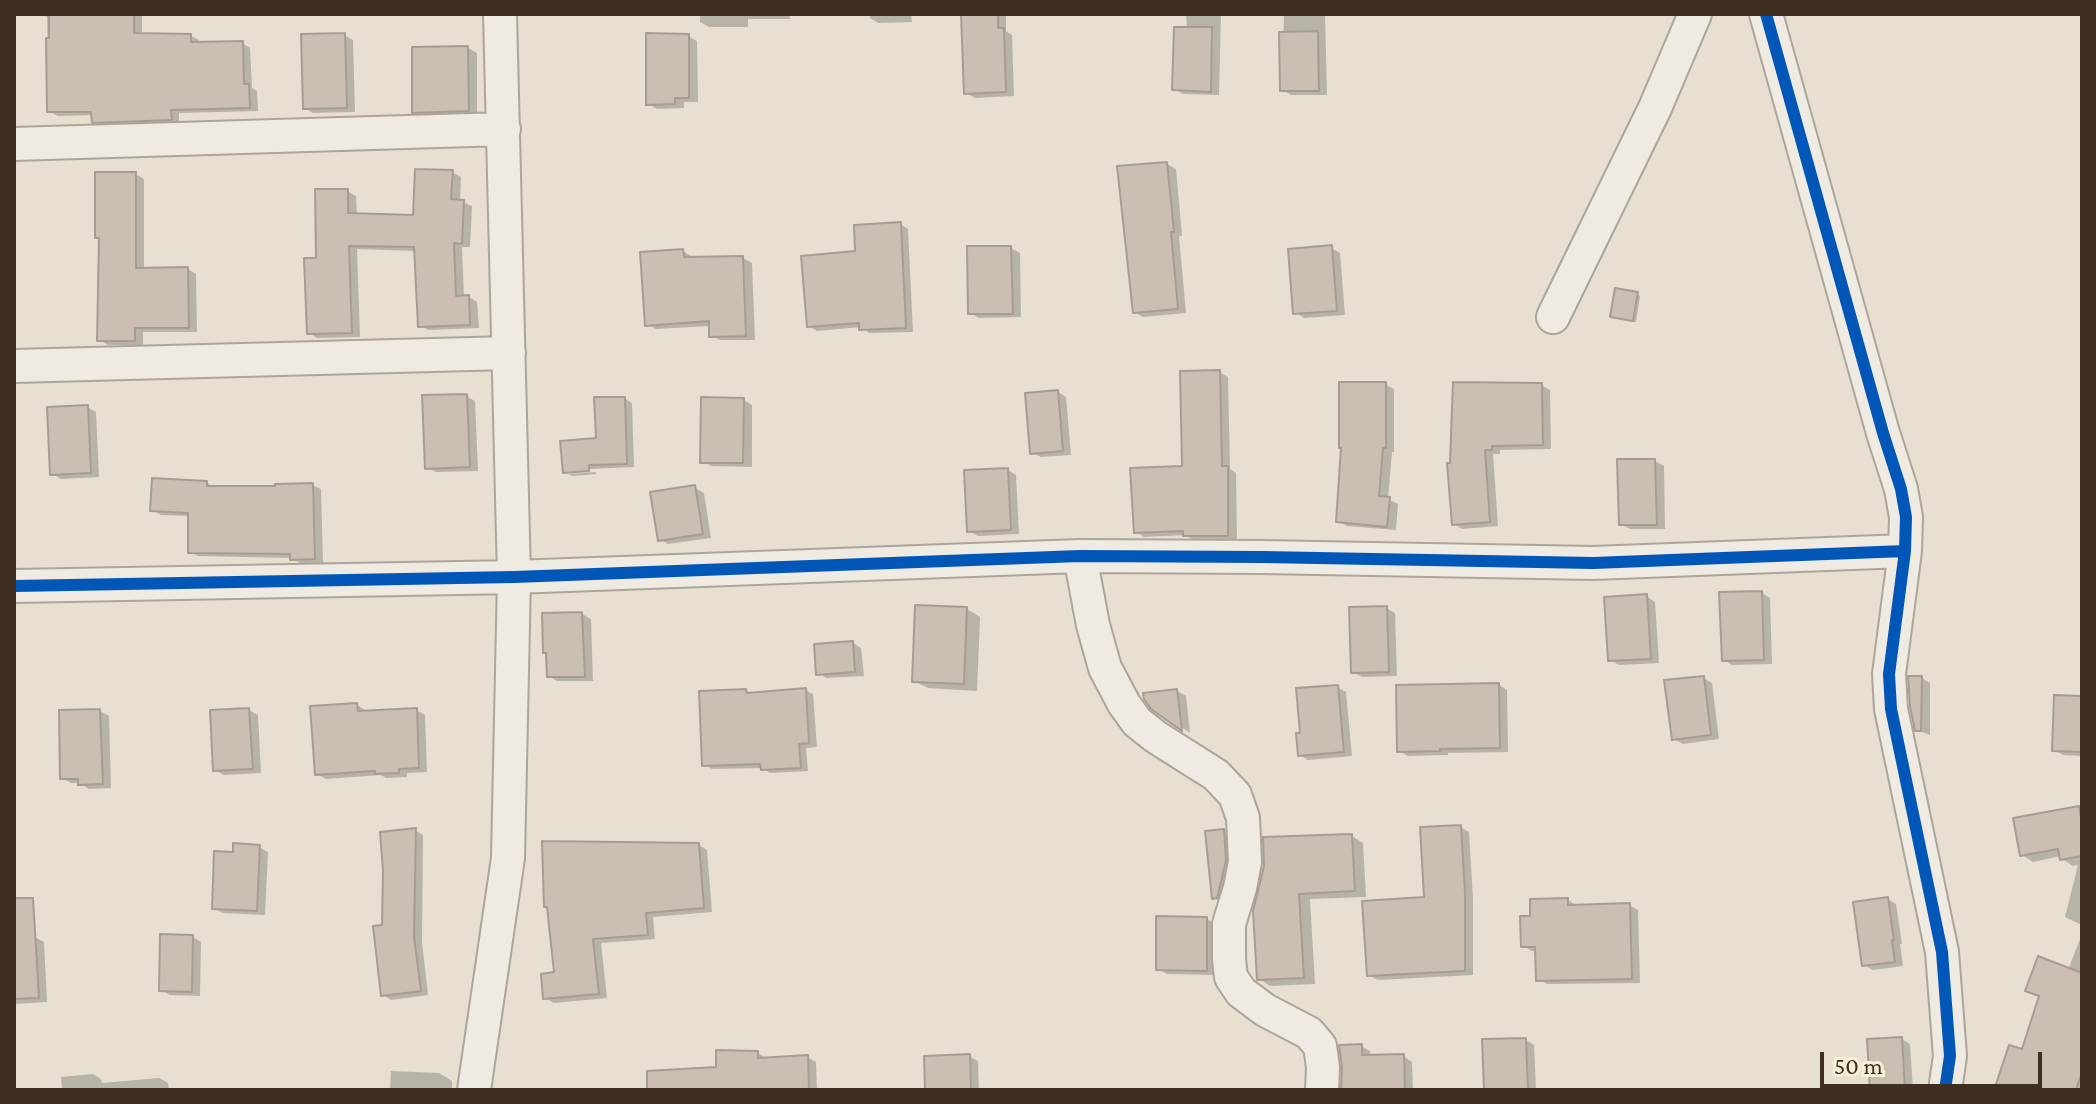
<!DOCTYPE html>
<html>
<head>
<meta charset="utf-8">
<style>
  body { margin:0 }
  #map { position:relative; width:2096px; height:1104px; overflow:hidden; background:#e7e0d1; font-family:"Crimson Pro",serif }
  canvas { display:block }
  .frame { position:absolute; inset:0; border:16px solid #3d2e20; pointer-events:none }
  .scale { position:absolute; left:1820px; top:1052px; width:222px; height:36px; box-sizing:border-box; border:4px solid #3d2e20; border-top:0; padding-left:10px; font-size:24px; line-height:28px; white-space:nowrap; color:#3d2e20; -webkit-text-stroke:6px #f7eed8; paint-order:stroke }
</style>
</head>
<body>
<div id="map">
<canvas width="2096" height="1104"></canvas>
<div class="frame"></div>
<div class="scale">50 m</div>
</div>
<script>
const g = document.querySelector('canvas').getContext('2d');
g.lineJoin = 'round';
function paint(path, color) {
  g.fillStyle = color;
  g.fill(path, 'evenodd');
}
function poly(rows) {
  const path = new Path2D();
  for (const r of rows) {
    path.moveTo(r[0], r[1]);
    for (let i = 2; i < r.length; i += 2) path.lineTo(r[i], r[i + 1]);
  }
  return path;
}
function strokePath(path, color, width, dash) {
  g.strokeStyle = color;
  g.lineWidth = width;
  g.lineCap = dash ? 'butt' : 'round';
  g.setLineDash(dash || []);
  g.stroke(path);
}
paint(poly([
  [41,14,142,14,142,35,191,36,199,40,199,44,242,43,250,48,252,88,257,91,258,111,179,113,179,124,102,126,94,121,93,115,58,116,49,111,47,17],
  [700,14,789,14,790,19,748,19,748,27,709,27,700,22],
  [870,14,911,14,912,22,878,23,870,18],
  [961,14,1006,14,1006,31,1012,35,1014,96,975,98,966,93,964,23,961,22],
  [1186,14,1221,14,1219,95,1183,94,1175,89,1187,29],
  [1284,14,1325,14,1327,95,1291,95,1282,90],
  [344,35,353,40,355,112,313,113,305,108],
  [688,36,697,41,698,102,684,102,684,108,657,109,648,104],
  [468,48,477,53,477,115,423,116,414,111],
  [1167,164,1176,169,1182,236,1179,236,1186,313,1143,317,1134,312],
  [452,172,461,177,460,201,472,206,470,247,462,247,464,298,469,297,477,302,479,328,428,330,420,325,416,251,357,249,360,337,317,338,309,333,318,260,347,191,356,196,357,215,415,217],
  [135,174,144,179,144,270,188,269,196,274,197,332,143,332,143,345,108,345,99,340,101,239,97,237],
  [900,224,908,229,913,332,869,333,861,327,817,331,809,326,857,253],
  [1011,248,1020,253,1021,317,979,318,970,313],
  [1331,248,1340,253,1345,315,1304,318,1295,312],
  [683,251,691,256,692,259,743,258,752,263,755,340,720,340,711,335,711,326,656,329,647,324],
  [1637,294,1640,296,1636,322,1612,316],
  [1219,372,1228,377,1230,469,1236,473,1237,540,1194,540,1185,535,1144,537,1136,532,1184,468],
  [1385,384,1394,389,1394,452,1392,452,1388,499,1398,504,1396,530,1347,526,1338,521],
  [1541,385,1550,390,1551,449,1500,450,1500,454,1493,454,1498,526,1462,529,1454,524,1449,465],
  [1058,392,1066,397,1071,455,1041,457,1032,452],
  [466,396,475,401,478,471,436,472,427,467],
  [625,399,632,403,634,467,569,470,569,474,565,471,598,440],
  [744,400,752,405,752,467,711,466,703,461],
  [87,407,96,412,99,477,61,479,52,474],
  [1655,461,1664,466,1665,529,1630,529,1621,524],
  [1008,470,1016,475,1019,534,978,536,969,531],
  [596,472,596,474,572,476,569,474],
  [207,483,215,488,277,488,312,485,321,489,323,563,300,563,291,558,198,556,190,552,190,516,161,515,152,510],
  [695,488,704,493,711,538,668,544,659,539],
  [1762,593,1770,598,1772,664,1732,665,1724,660],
  [1646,596,1655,602,1659,663,1619,665,1610,660],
  [1386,608,1395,613,1397,676,1362,677,1353,672],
  [967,609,980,617,977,691,928,688,914,681],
  [582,614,591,619,593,681,557,681,549,676],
  [853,643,861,648,864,676,826,678,818,673],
  [1703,678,1712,683,1719,739,1683,744,1674,739],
  [1922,678,1930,683,1930,735,1917,730],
  [1499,685,1507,690,1508,752,1448,753,1448,755,1408,756,1399,751],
  [1337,687,1346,692,1352,756,1308,760,1300,755],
  [805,690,813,694,817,747,806,748,808,771,770,773,762,768,712,769,704,764,746,691,753,695],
  [1177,691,1186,696,1190,733,1152,707],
  [2082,698,2082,756,2063,755,2054,750],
  [357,705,365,710,366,712,416,710,425,715,427,772,407,773,407,777,386,778,381,775,326,779,317,774],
  [249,710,258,715,261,773,224,775,215,770],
  [100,711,109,716,111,788,89,789,80,783,71,783,62,778],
  [2078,808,2082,810,2082,925,2065,917,2078,865,2073,866,2062,859,2061,856,2033,862,2022,855],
  [1460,827,1469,832,1473,899,1473,975,1378,980,1369,975,1426,899],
  [415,830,423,835,422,942,428,995,391,1000,383,995,384,927],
  [1224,831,1233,836,1222,903,1214,898],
  [1352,836,1363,843,1366,897,1310,899,1315,984,1270,986,1259,979,1266,866],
  [699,845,707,850,712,912,653,917,655,939,601,943,607,998,554,1003,545,998,556,974,549,908],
  [259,847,268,852,265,915,223,913,214,908,235,854],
  [1887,899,1896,904,1902,944,1900,944,1903,966,1873,970,1864,965],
  [1568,900,1576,905,1629,905,1638,910,1640,983,1547,984,1538,979,1537,951,1532,951,1523,946,1532,918],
  [1207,919,1215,924,1215,975,1167,974,1158,969],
  [2082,934,2082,1090,1997,1090,2024,1052,2040,997,2027,990,2068,970],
  [35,937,44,942,47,1002,14,1004,14,938],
  [193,937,201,942,200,996,170,995,161,990],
  [1902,1039,1910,1044,1913,1090,1872,1090],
  [1526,1040,1534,1045,1536,1090,1486,1090],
  [1361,1046,1370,1051,1370,1057,1403,1056,1412,1062,1413,1090,1343,1090],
  [758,1053,766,1058,807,1057,816,1062,817,1090,666,1090],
  [969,1056,978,1061,979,1090,927,1090],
  [391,1071,439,1073,452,1081,452,1090,390,1090],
  [93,1074,101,1079,102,1083,159,1078,168,1083,169,1090,62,1090,61,1077]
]), '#0003');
const building = poly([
  [49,14,134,14,134,33,191,34,191,42,243,41,244,84,249,84,250,108,171,110,172,120,92,123,91,112,47,112,46,38,49,38,49,14],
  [961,14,998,14,998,28,1004,28,1006,92,964,94,961,14],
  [1174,27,1212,27,1211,92,1172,90,1174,27],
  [1318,31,1319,91,1280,91,1279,32,1318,31],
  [345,33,347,108,303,109,301,34,345,33],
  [646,33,689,34,689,98,675,98,675,104,646,105,646,33],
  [468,46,469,111,412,113,412,47,468,46],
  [1167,162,1174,232,1171,232,1178,309,1133,313,1117,166,1167,162],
  [415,169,453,170,451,199,464,200,462,244,454,243,456,296,469,295,470,325,418,327,414,247,349,246,352,333,307,334,304,258,316,258,315,189,348,189,348,213,413,215,415,169],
  [95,172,136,172,136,268,188,267,189,328,135,328,135,341,97,341,99,238,95,238,95,172],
  [901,222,906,328,859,330,859,323,807,327,801,256,855,251,854,225,901,222],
  [1332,245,1337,311,1293,314,1288,249,1332,245],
  [967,246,1011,246,1013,314,968,314,967,246],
  [683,249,684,257,743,256,746,336,709,337,709,321,645,326,640,252,683,249],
  [1615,288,1638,292,1633,321,1610,317,1615,288],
  [1220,370,1222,466,1228,466,1228,536,1183,536,1183,531,1134,533,1130,468,1182,466,1180,371,1220,370],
  [1339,382,1386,382,1386,448,1383,448,1379,496,1390,497,1387,527,1336,522,1341,448,1339,448,1339,382],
  [1453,382,1542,383,1543,445,1492,446,1492,450,1485,450,1490,522,1452,525,1447,463,1450,463,1453,382],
  [1058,390,1063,451,1030,454,1025,393,1058,390],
  [467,394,470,467,425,469,422,395,467,394],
  [594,397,625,397,627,464,589,465,589,471,563,473,560,441,596,438,594,397],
  [701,397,744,398,743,463,700,463,701,397],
  [88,405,91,473,50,475,47,407,88,405],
  [1617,459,1655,459,1657,525,1619,525,1617,459],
  [1008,468,1011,530,967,532,964,470,1008,468],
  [152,478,207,481,207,486,275,486,275,484,313,483,315,559,290,560,290,554,188,553,188,513,150,511,152,478],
  [695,485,703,534,658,541,650,492,695,485],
  [1762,591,1764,660,1722,661,1719,592,1762,591],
  [1647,594,1651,659,1608,661,1604,597,1647,594],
  [915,605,967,607,964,684,912,682,915,605],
  [1387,606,1389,672,1351,673,1349,607,1387,606],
  [582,612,585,677,547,677,546,653,543,653,542,613,582,612],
  [853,641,855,672,816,675,814,644,853,641],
  [1704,676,1711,735,1672,740,1664,680,1704,676],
  [1908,676,1922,676,1921,731,1915,731,1910,706,1908,676],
  [1499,683,1500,748,1440,749,1440,751,1397,752,1396,685,1499,683],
  [1338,685,1344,752,1298,756,1296,733,1300,733,1296,688,1338,685],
  [806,688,809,743,799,744,801,768,761,770,760,764,702,766,699,691,746,689,747,693,806,688],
  [1177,689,1182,731,1151,709,1144,699,1143,693,1177,689],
  [2054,695,2082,696,2082,752,2052,751,2054,695],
  [357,703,358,711,417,708,419,768,399,769,399,773,375,774,375,771,315,775,310,706,357,703],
  [249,708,253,769,213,771,210,710,249,708],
  [100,709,103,784,78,785,78,779,60,779,59,710,100,709],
  [2079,806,2082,823,2082,856,2060,860,2058,849,2020,856,2013,818,2079,806],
  [1461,825,1465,893,1465,971,1367,976,1362,901,1424,897,1420,827,1461,825],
  [416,828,414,936,421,991,381,996,373,926,382,925,383,871,380,832,416,828],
  [1224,829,1226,861,1217,898,1212,899,1205,831,1224,829],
  [1352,834,1355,891,1299,894,1304,978,1257,980,1253,911,1264,866,1263,837,1352,834],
  [542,841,699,843,704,908,646,913,648,935,593,939,599,994,543,999,541,974,554,972,547,907,544,907,542,841],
  [233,843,260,845,257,911,212,909,214,851,233,852,233,843],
  [1888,897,1894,940,1892,940,1895,962,1862,966,1853,902,1888,897],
  [14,898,33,898,39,998,14,999,14,898],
  [1568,898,1568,905,1630,903,1632,979,1536,981,1535,947,1521,947,1520,916,1530,916,1530,899,1568,898],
  [1156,916,1207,917,1207,971,1156,970,1156,916],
  [160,934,193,935,192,992,159,991,160,934],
  [2038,956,2082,973,2082,1072,2076,1090,1994,1090,2009,1045,2022,1049,2039,996,2025,991,2038,956],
  [1902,1037,1905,1090,1870,1090,1867,1039,1902,1037],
  [1526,1038,1528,1090,1484,1090,1482,1039,1526,1038],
  [1362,1044,1362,1055,1404,1054,1405,1090,1341,1090,1342,1068,1339,1045,1362,1044],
  [716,1050,758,1051,758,1058,808,1055,809,1090,647,1090,647,1071,716,1067,716,1050],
  [970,1054,971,1090,925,1090,924,1056,970,1054]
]);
paint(building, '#cbbfb2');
strokePath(building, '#a89c90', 2);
const minor = poly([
  [1766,14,1883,433,1901,489,1906,517,1905,551,1889,674,1891,709,1942,952,1950,1056,1945,1090],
  [14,144,504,129],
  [1553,317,1655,108,1695,14],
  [14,366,509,353],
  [1080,556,1093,625,1105,668,1124,704,1137,722,1156,737,1216,775,1235,795,1243,818,1245,862,1240,888,1229,924,1229,959,1231,977,1241,992,1265,1010,1309,1033,1320,1046,1323,1067,1322,1090],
  [14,586,514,577,1080,556,1262,557,1593,563,1905,551],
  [474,1090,508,858,514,577,500,14]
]);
strokePath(minor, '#ada599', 36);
strokePath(minor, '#efebe3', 32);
strokePath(poly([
  [1766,14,1883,433,1901,489,1906,517,1905,551,1889,674,1891,709,1942,952,1950,1056,1945,1090],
  [14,586,514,577,1080,556,1262,557,1593,563,1905,551]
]), '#0057b8', 12);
</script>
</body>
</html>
